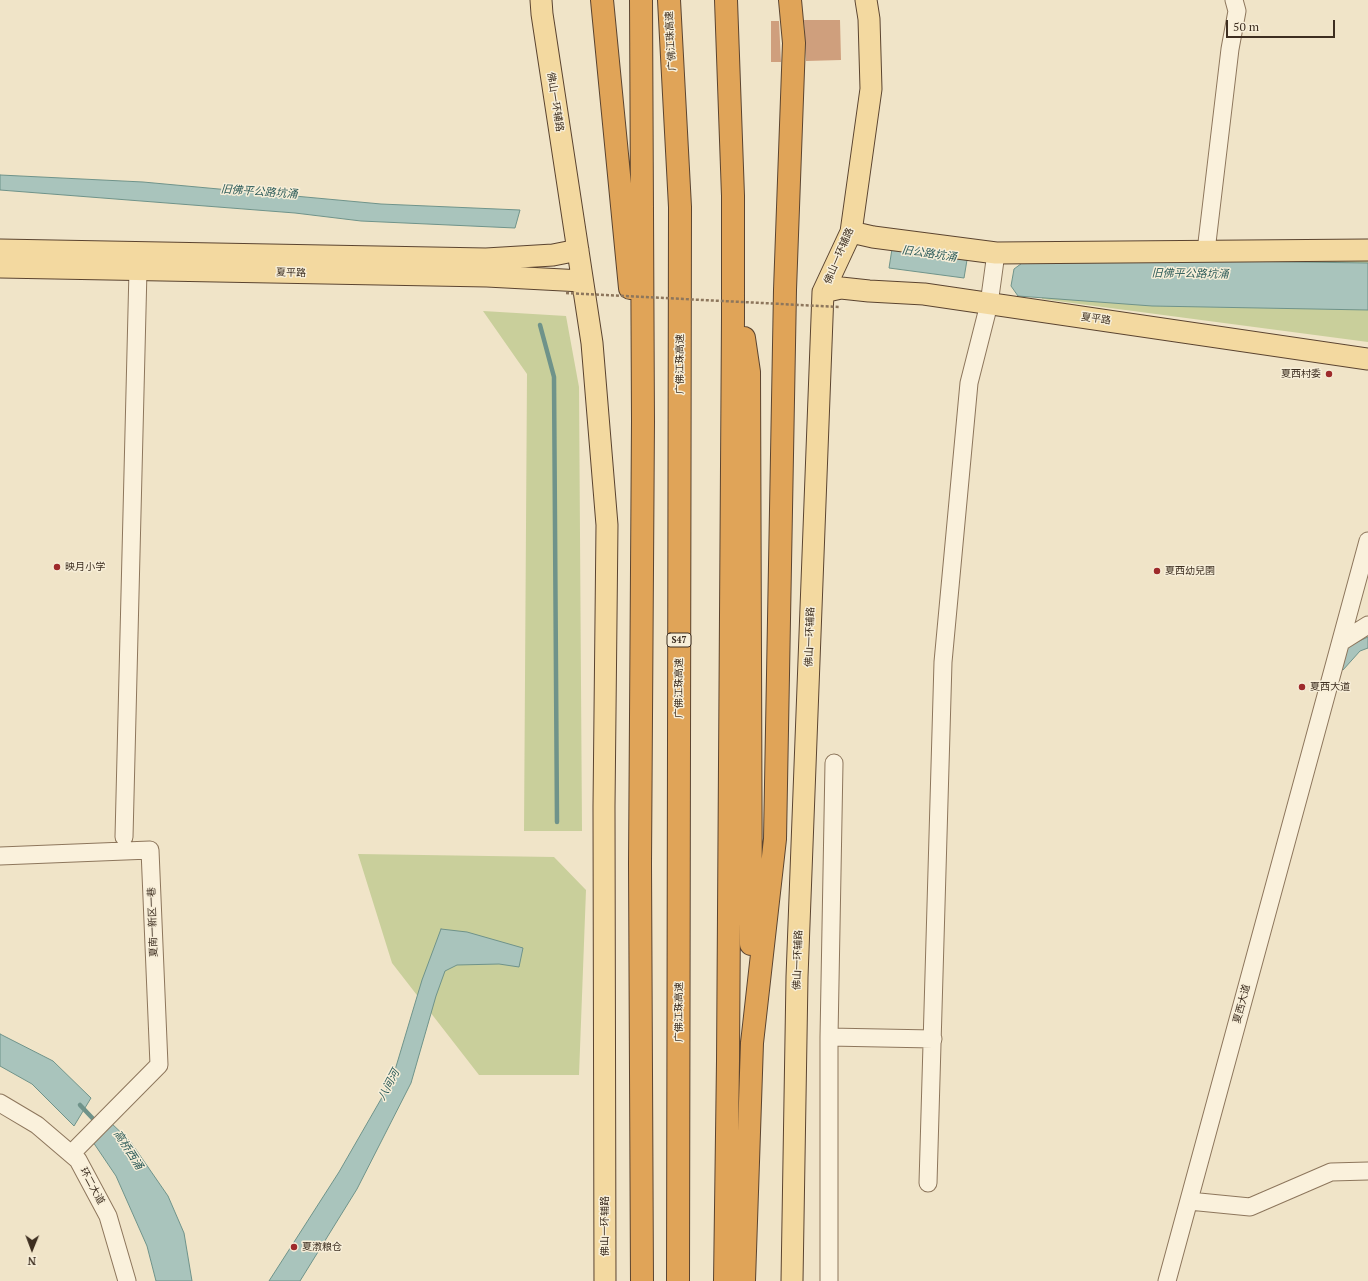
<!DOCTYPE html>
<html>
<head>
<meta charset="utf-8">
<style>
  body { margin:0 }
  #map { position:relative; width:1368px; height:1281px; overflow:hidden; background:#f0e4c8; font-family:"PT Serif",serif }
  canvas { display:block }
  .north { position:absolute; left:12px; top:1229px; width:40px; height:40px; -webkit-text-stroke:3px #f7eed8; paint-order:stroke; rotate:181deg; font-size:11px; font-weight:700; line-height:16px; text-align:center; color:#3d2e20 }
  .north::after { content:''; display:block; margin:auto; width:14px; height:18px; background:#3d2e20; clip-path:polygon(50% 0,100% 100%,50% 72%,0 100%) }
  .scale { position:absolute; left:1226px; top:20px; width:109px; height:18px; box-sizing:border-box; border:2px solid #3d2e20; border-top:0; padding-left:5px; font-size:12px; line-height:14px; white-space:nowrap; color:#3d2e20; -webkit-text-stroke:3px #f7eed8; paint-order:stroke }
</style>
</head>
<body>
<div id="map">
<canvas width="1368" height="1281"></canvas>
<div class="north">N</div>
<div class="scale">50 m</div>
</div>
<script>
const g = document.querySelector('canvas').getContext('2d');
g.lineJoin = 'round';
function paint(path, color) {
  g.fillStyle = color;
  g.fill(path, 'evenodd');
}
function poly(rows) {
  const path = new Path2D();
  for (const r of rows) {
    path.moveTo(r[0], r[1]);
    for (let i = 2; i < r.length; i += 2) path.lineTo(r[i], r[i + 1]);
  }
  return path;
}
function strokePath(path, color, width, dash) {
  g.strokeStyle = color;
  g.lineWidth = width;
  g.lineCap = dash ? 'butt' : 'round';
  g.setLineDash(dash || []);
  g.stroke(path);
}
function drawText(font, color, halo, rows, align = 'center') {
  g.font = font + ' "PT Serif","Noto Sans SC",serif';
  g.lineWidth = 3;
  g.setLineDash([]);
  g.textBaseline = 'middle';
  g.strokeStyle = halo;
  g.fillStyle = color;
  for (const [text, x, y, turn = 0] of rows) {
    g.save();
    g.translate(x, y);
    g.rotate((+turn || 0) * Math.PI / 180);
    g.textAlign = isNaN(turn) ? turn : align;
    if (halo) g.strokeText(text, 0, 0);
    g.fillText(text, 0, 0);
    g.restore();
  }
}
paint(poly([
  [1368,259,1368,342,1042,299,1042,264],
  [483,311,566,316,579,387,582,831,524,831,527,374],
  [358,854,554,857,586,890,579,1075,479,1075,392,963]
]), '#c9cf9b');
const water = poly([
  [0,175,143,182,381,204,520,210,515,228,361,221,295,213,0,190,0,175],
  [892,249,967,260,964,278,889,268,892,249],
  [1029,258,1368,263,1368,310,1152,306,1018,296,1011,286,1014,269,1029,258],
  [1368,637,1368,648,1360,651,1343,670,1337,666,1344,648,1368,637],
  [441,929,467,932,523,948,519,967,499,964,457,965,445,971,436,996,411,1083,357,1189,300,1281,269,1281,339,1172,392,1080,422,980,441,929],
  [0,1034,53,1061,91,1098,74,1126,32,1084,0,1066,0,1034],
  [110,1122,130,1141,168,1196,184,1233,192,1281,156,1281,147,1246,116,1176,93,1142,110,1122]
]);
paint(water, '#a9c4bc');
strokePath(water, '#6f938a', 1);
strokePath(poly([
  [540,325,554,377,557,822],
  [80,1105,97,1123]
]), '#6f938a', 4.5);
paint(poly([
  [804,20,840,20,841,60,806,61],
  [771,21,779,21,781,62,771,62]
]), '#cf9f7d');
const minor = poly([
  [1206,251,1230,49,1237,11,1234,0],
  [1341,642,1368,625],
  [124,837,138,270],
  [0,856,150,850,159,1065,71,1154],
  [829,1037,933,1039],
  [0,1103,37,1125,78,1160,108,1216,127,1281],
  [928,1183,943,662,969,383,989,304,996,253],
  [1189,1201,1250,1207,1331,1172,1368,1171],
  [829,1281,829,1037,834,763],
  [1167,1281,1368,541]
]);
const major = poly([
  [541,0,542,14,592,343,607,525,604,806,605,1281],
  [851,232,873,237,996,253,1368,250],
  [0,250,486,259,553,255,578,250],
  [0,267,487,276,582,281],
  [823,292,841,288,869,291,924,294,1368,359],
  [792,1281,797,977,823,292,851,232,871,89,869,19,866,0]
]);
const highway = poly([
  [602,0,630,288],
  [641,0,643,421,640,863,642,1281],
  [669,0,680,207,678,1281],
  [744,338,749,372,751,944],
  [725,1281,728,1061,733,317,733,196,726,0],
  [744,1281,752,1043,775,839,785,290,794,43,790,0]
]);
strokePath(minor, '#8d765c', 19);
strokePath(major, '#5b4430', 23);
strokePath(highway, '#5b4430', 24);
strokePath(minor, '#faf1dc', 17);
strokePath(major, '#f3d9a0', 21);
strokePath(highway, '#e0a458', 22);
strokePath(poly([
  [566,293,840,307]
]), '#8d765c', 2.5, [3, 2]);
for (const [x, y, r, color] of [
  [1329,374,4,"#9e2a2b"],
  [57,567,4,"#9e2a2b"],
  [1157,571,4,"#9e2a2b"],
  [1302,687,4,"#9e2a2b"],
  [294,1247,4,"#9e2a2b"]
]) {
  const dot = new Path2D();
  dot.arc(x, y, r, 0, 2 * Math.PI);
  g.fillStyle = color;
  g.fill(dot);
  strokePath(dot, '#f7eed8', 1.5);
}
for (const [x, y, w] of [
  [679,640,24]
]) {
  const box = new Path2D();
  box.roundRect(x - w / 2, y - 7, w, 14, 3);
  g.fillStyle = '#f7eed8';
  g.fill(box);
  strokePath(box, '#3d2e20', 1);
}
drawText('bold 9px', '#3d2e20', null, [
  ["S47",679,640]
]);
drawText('10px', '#3d2e20', '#f7eed8', [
  ["广佛江珠高速",671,41,-93],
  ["佛山一环辅路",555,102,81],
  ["佛山一环辅路",839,256,-67],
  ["夏平路",291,273,1],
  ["夏平路",1096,319,8],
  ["广佛江珠高速",680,364,-90],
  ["佛山一环辅路",810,637,-88],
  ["广佛江珠高速",679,688,-90],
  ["夏南一新区一巷",153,922,-92],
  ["佛山一环辅路",798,960,-88],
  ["夏西大道",1242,1004,-75],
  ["广佛江珠高速",679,1012,-90],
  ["环二大道",92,1186,62],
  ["佛山一环辅路",605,1226,-90]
]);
drawText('10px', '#3d2e20', '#f7eed8', [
  ["夏西村委",1321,374,"right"],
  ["映月小学",65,567],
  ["夏西幼兒園",1165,571],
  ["夏西大道",1310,687],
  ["夏漖粮仓",302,1247]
], 'left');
drawText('italic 11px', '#2f5d5a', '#f7eed8', [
  ["旧佛平公路坑涌",259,192,4],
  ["旧公路坑涌",929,254,8],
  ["旧佛平公路坑涌",1190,274,1],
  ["八间河",389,1085,-62],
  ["高桥西涌",128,1150,57]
]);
</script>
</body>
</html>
